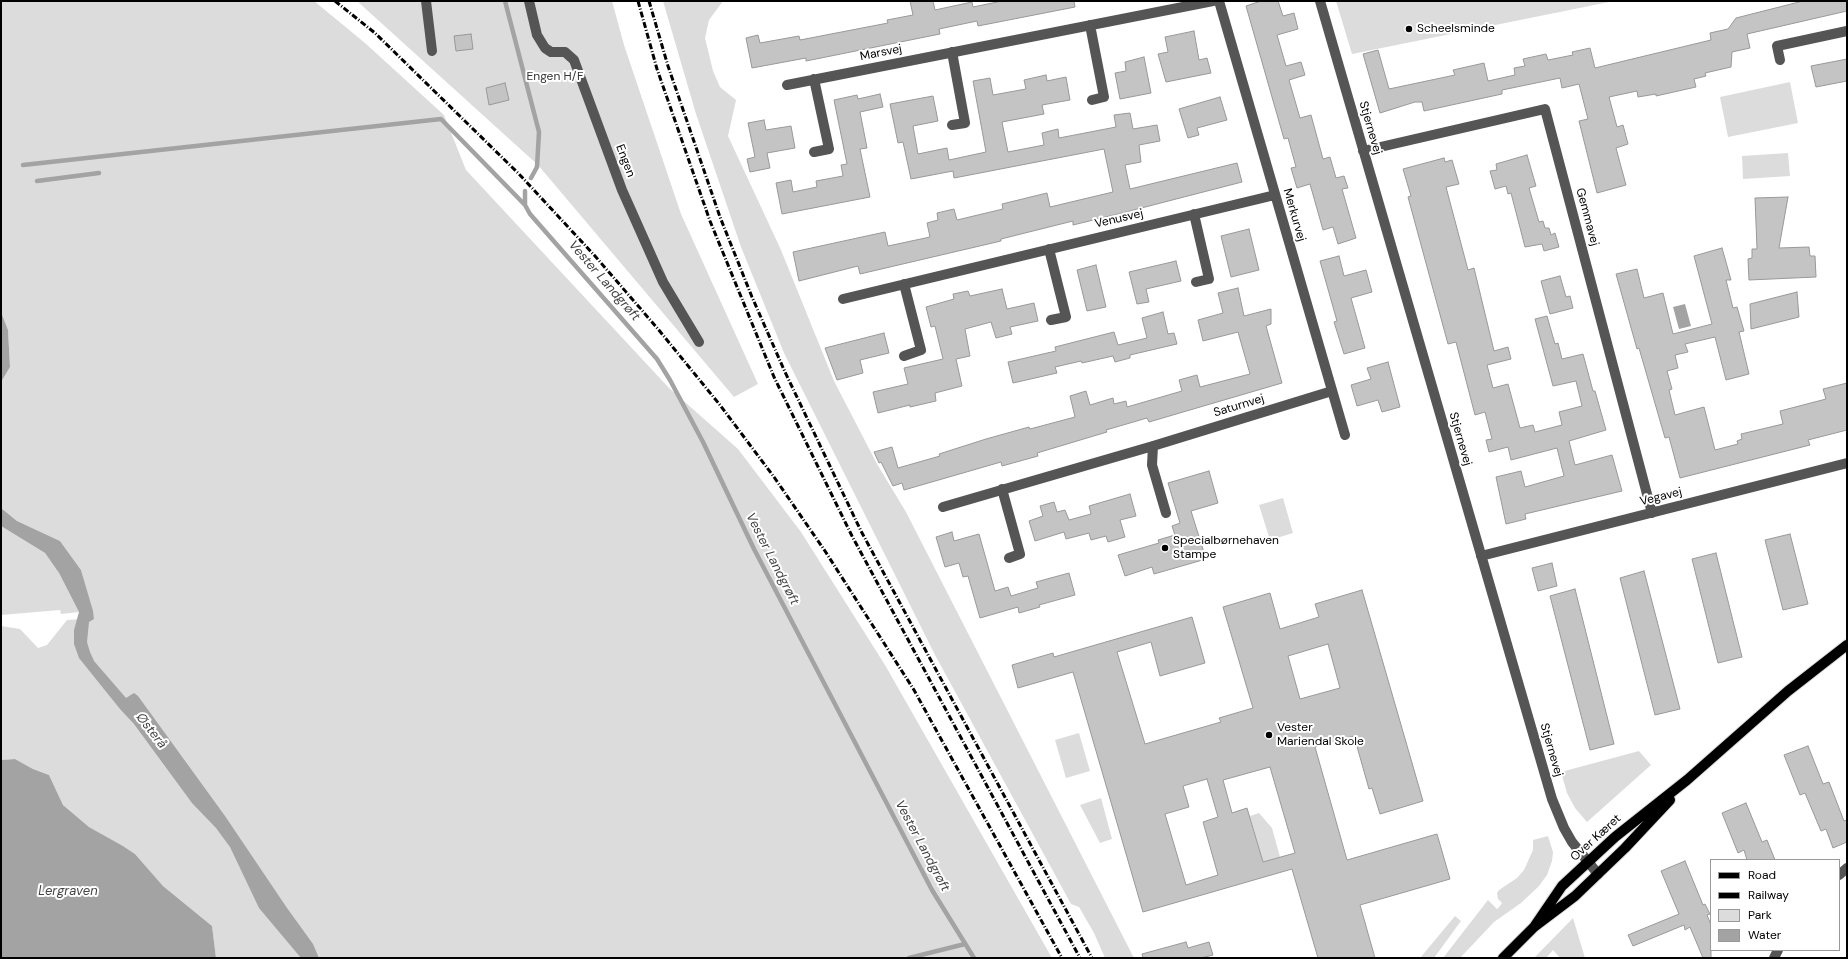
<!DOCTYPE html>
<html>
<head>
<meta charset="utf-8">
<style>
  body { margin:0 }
  #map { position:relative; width:1848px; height:959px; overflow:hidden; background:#fff; font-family:"DM Sans",sans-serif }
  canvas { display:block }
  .frame { position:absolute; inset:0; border:2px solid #000; pointer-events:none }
  .legend { position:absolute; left:1710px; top:859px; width:130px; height:92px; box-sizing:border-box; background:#fff; border:1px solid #999; margin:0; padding:5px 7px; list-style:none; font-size:12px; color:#000 }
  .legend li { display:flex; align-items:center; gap:8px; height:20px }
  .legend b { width:20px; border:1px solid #999 }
</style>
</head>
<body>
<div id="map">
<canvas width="1848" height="959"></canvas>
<div class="frame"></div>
<ul class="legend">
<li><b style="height:5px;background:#000"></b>Road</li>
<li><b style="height:5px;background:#000"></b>Railway</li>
<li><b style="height:11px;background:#dcdcdc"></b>Park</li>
<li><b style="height:11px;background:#a3a3a3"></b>Water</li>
</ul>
</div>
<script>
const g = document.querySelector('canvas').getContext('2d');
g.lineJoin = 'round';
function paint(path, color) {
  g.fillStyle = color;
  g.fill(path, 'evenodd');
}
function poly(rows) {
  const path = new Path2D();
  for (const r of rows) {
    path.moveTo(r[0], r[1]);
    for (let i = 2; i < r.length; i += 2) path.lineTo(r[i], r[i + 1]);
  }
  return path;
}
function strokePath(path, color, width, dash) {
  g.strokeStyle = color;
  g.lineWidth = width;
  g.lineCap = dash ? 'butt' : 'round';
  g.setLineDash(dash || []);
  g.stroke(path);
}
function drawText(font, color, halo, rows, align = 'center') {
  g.font = font + ' "DM Sans",sans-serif';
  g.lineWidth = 4;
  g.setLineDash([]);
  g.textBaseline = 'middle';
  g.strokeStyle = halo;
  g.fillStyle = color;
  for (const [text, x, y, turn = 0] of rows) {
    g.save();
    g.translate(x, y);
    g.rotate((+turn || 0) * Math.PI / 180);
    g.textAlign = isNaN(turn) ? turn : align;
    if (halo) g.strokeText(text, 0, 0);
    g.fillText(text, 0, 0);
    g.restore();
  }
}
paint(poly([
  [1,1,314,1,365,43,444,115,466,170,669,388,738,449,801,532,885,665,1052,958,216,958,212,926,163,886,135,854,123,846,89,827,63,805,49,775,33,769,15,759,1,760,1,626,20,629,38,648,47,645,67,620,94,618,81,570,60,541,17,521,1,508,1,382,10,367,8,330,1,312],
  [357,1,612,1,624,45,681,214,758,384,734,397,538,165],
  [663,1,723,1,709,20,705,38,713,71,720,87,736,100,728,136,781,250,834,381,877,464,906,512,1134,958,1105,958,1094,933,1079,907,1071,904,935,655,784,353,741,247,696,114],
  [1336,1,1614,1,1352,54],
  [1790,82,1798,123,1728,137,1720,97],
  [1788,153,1790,176,1743,179,1742,156],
  [1283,498,1293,533,1270,540,1259,505],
  [1,526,45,553,59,573,79,612,61,614,60,610,1,615],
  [1079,733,1090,771,1066,778,1055,740],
  [1639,751,1651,765,1587,822,1575,808,1567,793,1561,772],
  [1101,798,1112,839,1100,843,1080,805],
  [1259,813,1272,828,1280,857,1263,862,1250,816],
  [1548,836,1553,852,1552,861,1547,875,1539,886,1521,903,1494,922,1460,958,1443,958,1488,900,1497,909,1500,906,1502,903,1498,899,1497,893,1499,890,1517,878,1524,870,1533,850,1533,840],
  [1455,916,1461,921,1434,958,1420,958],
  [1573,918,1585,958,1560,958,1553,950,1547,957,1548,958,1534,958]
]), '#dcdcdc');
paint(poly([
  [1685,304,1691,326,1679,329,1673,307],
  [1,312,8,330,10,367,1,382],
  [1,508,17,521,60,541,81,570,93,611,94,619,89,622,87,642,90,652,94,661,126,698,134,693,138,696,225,816,287,908,313,944,319,958,301,958,259,908,230,847,216,828,192,803,134,724,120,709,79,658,74,644,74,630,79,612,59,573,45,553,1,526],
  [15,759,33,769,49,775,63,805,89,827,123,846,135,854,163,886,212,926,216,958,1,958,1,760]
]), '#a3a3a3');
strokePath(poly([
  [505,1,539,132,537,167,531,178],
  [23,165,441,119,525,205],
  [37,181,99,173],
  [525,191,525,205,530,214,657,359,670,380,703,442,754,549,932,890,974,958],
  [909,958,965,944]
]), '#a3a3a3', 4.5);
const building = poly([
  [910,1,933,1,935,10,972,2,973,7,1002,1,1074,1,1075,7,978,26,977,21,939,29,940,34,806,61,806,58,752,68,746,38,758,35,760,43,799,36,800,40,888,23,887,20,913,15,910,1],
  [1261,1,1278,1,1283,16,1294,13,1298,29,1277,35,1286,66,1301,62,1305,75,1289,80,1300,118,1311,115,1323,159,1330,157,1336,178,1344,176,1348,188,1342,189,1356,238,1338,244,1333,227,1323,230,1310,184,1297,188,1291,168,1296,167,1288,138,1284,139,1246,6,1261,1],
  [1803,1,1847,1,1847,11,1747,34,1750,48,1732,52,1731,67,1705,73,1706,76,1694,79,1696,87,1656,96,1656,94,1638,97,1637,91,1609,97,1617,127,1623,125,1628,144,1616,148,1626,185,1597,193,1579,121,1588,119,1579,84,1562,88,1560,78,1502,90,1502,94,1424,111,1422,102,1415,102,1380,113,1363,54,1378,50,1389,89,1455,75,1453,70,1484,63,1488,81,1515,75,1514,68,1525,66,1523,59,1546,54,1548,60,1573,55,1572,52,1590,48,1595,68,1711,40,1710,33,1728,29,1736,18,1803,1],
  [1194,31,1199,60,1207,58,1211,73,1166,82,1158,54,1168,52,1165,37,1194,31],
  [471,34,473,49,456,51,454,36,471,34],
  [1144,57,1151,93,1120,99,1115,73,1126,71,1125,62,1144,57],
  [1847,59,1847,81,1816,87,1811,66,1847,59],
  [1046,75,1047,81,1066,77,1070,100,1042,105,1044,114,1002,122,1008,152,1044,145,1042,133,1058,129,1059,138,1116,127,1114,115,1130,113,1133,129,1157,125,1160,141,1139,145,1141,162,1125,165,1130,189,1237,163,1242,182,1122,213,1073,225,1073,221,1001,239,1001,241,860,274,858,266,799,281,793,252,885,232,888,246,930,237,927,223,938,220,937,213,954,209,957,220,1003,209,1002,204,1047,193,1050,207,1113,192,1104,149,954,178,953,171,911,179,903,142,898,143,890,104,933,96,938,121,913,126,918,154,947,148,949,160,986,152,973,81,990,78,993,95,1026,89,1024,80,1046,75],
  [505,83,509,100,489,105,486,88,505,83],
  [880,94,883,107,860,112,867,148,860,149,870,197,782,214,776,183,791,180,793,192,817,187,816,181,843,176,841,165,847,164,834,100,857,95,858,99,880,94],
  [1220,97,1227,120,1197,128,1199,135,1188,138,1179,109,1220,97],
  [764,120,766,130,791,126,795,148,767,153,770,168,750,172,747,159,755,157,748,123,764,120],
  [1527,155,1536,186,1529,188,1539,222,1543,221,1545,228,1549,228,1551,235,1555,233,1559,247,1544,251,1542,244,1525,247,1511,193,1508,194,1506,186,1495,189,1490,171,1497,170,1496,164,1527,155],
  [1444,158,1445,162,1452,160,1459,184,1446,187,1468,270,1474,268,1494,351,1508,347,1511,359,1487,365,1493,388,1508,384,1520,428,1533,425,1535,432,1562,425,1559,412,1582,406,1576,381,1553,386,1535,319,1547,316,1555,344,1558,343,1562,359,1583,354,1593,391,1595,391,1606,430,1569,441,1575,465,1612,455,1622,491,1525,514,1526,519,1506,524,1496,477,1521,471,1525,487,1564,476,1557,448,1511,460,1508,447,1489,452,1486,440,1492,439,1485,412,1475,415,1456,342,1448,344,1408,197,1411,196,1403,169,1444,158],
  [1788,197,1779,248,1809,247,1810,256,1815,256,1816,277,1749,280,1748,259,1752,258,1752,249,1757,249,1755,198,1788,197],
  [1249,229,1259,270,1231,277,1221,236,1249,229],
  [1722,248,1731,280,1726,280,1733,308,1737,307,1744,331,1739,332,1749,374,1726,380,1715,337,1685,344,1688,352,1675,355,1678,368,1667,371,1672,389,1669,390,1675,415,1704,407,1715,450,1738,444,1737,441,1742,439,1741,434,1783,424,1780,411,1826,399,1823,389,1847,383,1847,430,1808,440,1810,445,1680,478,1669,437,1665,438,1639,348,1637,349,1616,274,1637,269,1644,298,1663,293,1673,334,1712,324,1694,256,1722,248],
  [1339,256,1344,276,1366,270,1372,292,1351,298,1365,348,1344,354,1334,322,1337,321,1320,261,1339,256],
  [1176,261,1181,281,1146,289,1149,302,1137,304,1129,272,1176,261],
  [1096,265,1106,307,1087,311,1077,270,1096,265],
  [1560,276,1566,297,1570,296,1573,308,1550,314,1541,281,1560,276],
  [1238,288,1244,316,1271,309,1271,324,1266,326,1282,383,1149,422,1147,418,1106,430,1107,432,1037,453,1038,456,1002,466,1001,462,904,490,902,483,893,486,881,462,879,463,874,452,892,447,898,468,940,456,939,454,986,439,1029,427,1030,429,1075,417,1070,396,1086,391,1090,405,1113,398,1114,404,1126,401,1127,407,1182,391,1179,380,1197,375,1200,387,1250,374,1238,332,1203,341,1198,320,1223,313,1218,293,1238,288],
  [1002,289,1007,309,1034,303,1038,321,1010,327,1012,334,996,338,991,322,965,329,970,356,956,359,962,386,935,393,936,401,910,407,910,405,878,413,873,392,908,384,904,368,943,359,935,326,931,327,926,307,954,299,953,294,968,291,970,296,1002,289],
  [1797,292,1799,317,1751,329,1750,304,1797,292],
  [1163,312,1168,334,1174,333,1177,344,1130,355,1130,358,1115,362,1113,356,1082,363,1081,361,1055,367,1057,373,1013,383,1008,362,1056,351,1055,347,1114,332,1118,345,1147,338,1142,318,1163,312],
  [884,333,889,353,860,360,863,373,837,380,825,348,884,333],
  [1388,362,1400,407,1382,412,1378,400,1357,406,1351,385,1371,379,1367,368,1388,362],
  [1209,471,1218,503,1191,511,1206,559,1154,574,1152,567,1125,576,1118,555,1159,543,1158,540,1175,535,1172,526,1180,523,1168,483,1209,471],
  [1130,494,1136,516,1120,520,1125,537,1108,542,1106,536,1091,540,1089,533,1066,539,1064,532,1035,541,1029,521,1043,516,1040,506,1054,502,1057,512,1065,510,1069,520,1091,514,1089,506,1130,494],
  [952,532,954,541,979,534,995,591,1008,587,1011,596,1038,588,1036,582,1069,573,1075,595,1039,605,1040,607,1019,613,1018,607,980,618,968,576,963,577,959,563,945,567,936,537,952,532],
  [1790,534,1808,604,1783,610,1765,540,1790,534],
  [1716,553,1742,657,1718,663,1692,559,1716,553],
  [1552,563,1557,586,1538,591,1532,568,1552,563],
  [1644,571,1680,709,1655,715,1620,578,1644,571],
  [1575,589,1614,744,1590,750,1550,596,1575,589],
  [1362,590,1423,801,1380,814,1372,788,1369,789,1354,736,1315,747,1347,860,1437,834,1450,879,1360,905,1375,958,1318,958,1292,869,1143,912,1073,672,1018,688,1012,665,1053,653,1054,657,1192,617,1205,663,1160,676,1151,642,1117,652,1145,744,1221,722,1219,718,1253,708,1223,607,1270,593,1280,629,1319,617,1315,604,1362,590],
  [1328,644,1340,688,1300,699,1288,656,1328,644],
  [1270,767,1295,853,1263,862,1247,808,1232,813,1223,780,1270,767],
  [1207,779,1218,817,1203,822,1218,875,1186,885,1165,814,1189,807,1183,786,1207,779],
  [1808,746,1823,784,1829,782,1844,821,1847,820,1847,842,1833,848,1826,829,1821,831,1805,793,1800,795,1784,755,1808,746],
  [1746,803,1762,842,1767,840,1775,860,1747,860,1744,850,1738,853,1722,813,1746,803],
  [1685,861,1703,905,1705,904,1710,914,1707,915,1711,925,1711,958,1703,958,1690,927,1685,930,1684,925,1633,946,1628,935,1679,914,1661,871,1685,861],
  [1186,942,1188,948,1209,942,1213,955,1201,958,1143,958,1142,954,1186,942]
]);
paint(building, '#c4c4c4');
strokePath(building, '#999', 1);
const major = poly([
  [1534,927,1562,886,1615,837,1687,780,1788,691,1847,645],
  [1503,958,1534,927,1575,896,1625,848,1670,800]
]);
strokePath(major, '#dbdbdb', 12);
strokePath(poly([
  [426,1,432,51],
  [529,1,537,35,545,48,551,52,565,52,574,60,622,190,663,282,699,342],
  [1219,1,1345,435],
  [1320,1,1552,799,1564,828,1572,842,1598,874],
  [1090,25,1104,97,1092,100],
  [1780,60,1777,46,1847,31],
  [814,79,829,149,814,152],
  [787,85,1213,1],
  [952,125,965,123,952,52],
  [1363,151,1545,109,1652,513],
  [1194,214,1209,279,1196,282],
  [1049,249,1066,317,1051,320],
  [843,299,1275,195],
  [904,356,921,350,904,284],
  [1153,446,1152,465,1166,513],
  [1002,489,1020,554,1009,558],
  [943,507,1153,446,1332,391],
  [1481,556,1847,463],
  [1839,875,1847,868],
  [1774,958,1778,950]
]), '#555', 10);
strokePath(major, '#000', 10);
strokePath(poly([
  [335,1,375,33,519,174,595,256,658,329,720,405,774,477,825,551,914,690,1062,958],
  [638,1,657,69,710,221,774,377,852,536,1080,958],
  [649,1,668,66,720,217,752,297,785,372,861,531,1092,958]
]), '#000', 3, [6, 2, 1, 2]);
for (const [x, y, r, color] of [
  [1409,29,4,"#000"],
  [1165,548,4,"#000"],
  [1269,735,4,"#000"]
]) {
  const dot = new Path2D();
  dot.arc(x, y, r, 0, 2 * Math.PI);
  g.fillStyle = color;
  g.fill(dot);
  strokePath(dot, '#fff', 1.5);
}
drawText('12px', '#000', '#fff', [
  ["Scheelsminde",1417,29],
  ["Specialbørnehaven",1173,541],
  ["Stampe",1173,555],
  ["Vester",1277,728],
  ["Mariendal Skole",1277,742]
], 'left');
drawText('12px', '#000', '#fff', [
  ["Marsvej",881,53,-11],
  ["Stjernevej",1370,128,74],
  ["Engen",625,161,69],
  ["Merkurvej",1294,215,74],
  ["Gemmavej",1587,217,75],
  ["Venusvej",1119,219,-13],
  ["Saturnvej",1239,406,-17],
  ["Stjernevej",1460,439,74],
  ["Vegavej",1661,497,-14],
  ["Stjernevej",1551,750,74],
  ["Over Kæret",1596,838,-42]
]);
drawText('12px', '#333', '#fff', [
  ["Engen H/F",555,77]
]);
drawText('italic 13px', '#444', '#fff', [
  ["Vester Landgrøft",604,281,49],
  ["Vester Landgrøft",772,559,63],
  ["Østerå",151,731,52],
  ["Vester Landgrøft",922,846,62],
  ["Lergraven",68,892]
]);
</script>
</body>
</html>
